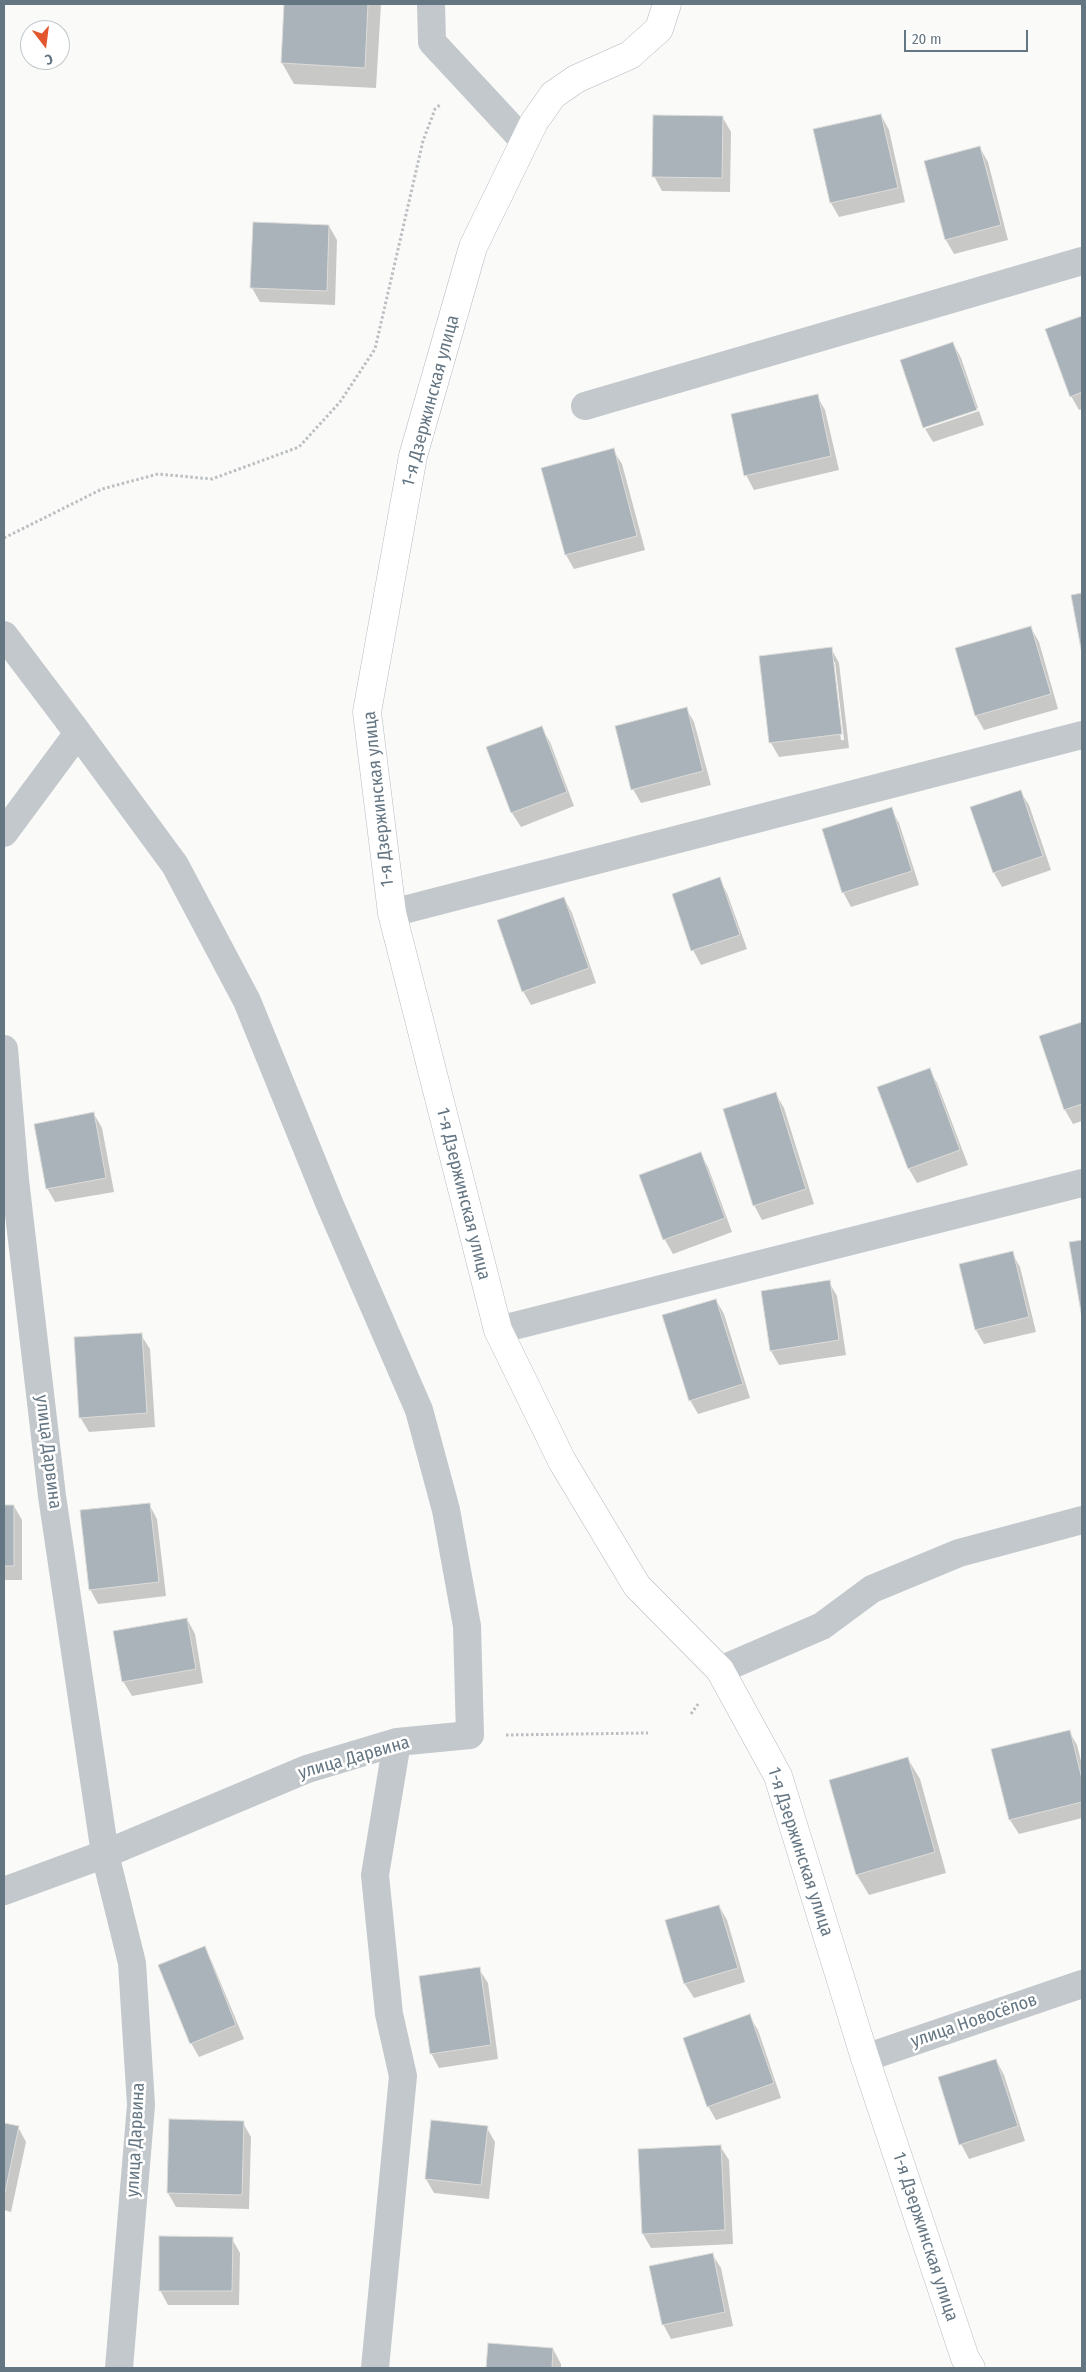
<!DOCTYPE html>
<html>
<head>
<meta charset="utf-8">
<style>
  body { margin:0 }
  #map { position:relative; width:1086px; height:2372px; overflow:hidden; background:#fafaf8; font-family:"Fira Sans Condensed",sans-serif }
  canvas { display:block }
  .frame { position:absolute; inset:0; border:5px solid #657683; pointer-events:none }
  .north { position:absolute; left:20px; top:20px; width:50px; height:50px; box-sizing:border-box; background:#fff; border:1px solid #c1c8cd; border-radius:50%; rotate:165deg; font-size:14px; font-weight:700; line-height:20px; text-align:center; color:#657683 }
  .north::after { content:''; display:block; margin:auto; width:18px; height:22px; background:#e4572e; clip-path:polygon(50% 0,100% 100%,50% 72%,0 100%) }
  .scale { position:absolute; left:904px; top:30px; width:124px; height:22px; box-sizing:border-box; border:2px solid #657683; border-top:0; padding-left:6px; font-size:15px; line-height:18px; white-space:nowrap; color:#657683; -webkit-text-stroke:4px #fff; paint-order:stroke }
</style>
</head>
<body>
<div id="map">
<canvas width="1086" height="2372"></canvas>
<div class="frame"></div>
<div class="north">С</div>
<div class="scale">20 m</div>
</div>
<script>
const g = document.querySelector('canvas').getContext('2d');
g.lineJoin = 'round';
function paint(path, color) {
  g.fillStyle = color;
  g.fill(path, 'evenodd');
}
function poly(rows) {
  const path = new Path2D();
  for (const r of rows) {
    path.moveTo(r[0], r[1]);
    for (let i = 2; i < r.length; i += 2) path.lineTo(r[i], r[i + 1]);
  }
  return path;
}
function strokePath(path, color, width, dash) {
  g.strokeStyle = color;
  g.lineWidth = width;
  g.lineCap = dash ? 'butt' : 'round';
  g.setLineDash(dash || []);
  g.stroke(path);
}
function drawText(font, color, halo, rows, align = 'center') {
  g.font = font + ' "Fira Sans Condensed",sans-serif';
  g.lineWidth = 5;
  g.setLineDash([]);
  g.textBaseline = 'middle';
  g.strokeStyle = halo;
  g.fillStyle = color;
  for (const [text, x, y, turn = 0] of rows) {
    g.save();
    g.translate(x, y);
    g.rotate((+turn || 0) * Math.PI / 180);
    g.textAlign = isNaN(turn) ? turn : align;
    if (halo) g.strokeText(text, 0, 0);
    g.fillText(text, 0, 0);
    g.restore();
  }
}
paint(poly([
  [286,4,381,4,376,88,294,84,282,63],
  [881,115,889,130,905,202,839,217,831,203],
  [723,118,731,132,730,192,662,191,654,176],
  [980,148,988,162,1008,240,954,254,946,240,926,162],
  [329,226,337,240,335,305,260,302,252,288],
  [1082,317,1082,409,1079,410,1071,396,1047,330],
  [953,343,961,358,978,408,925,426,925,429,979,411,984,425,933,442,924,427],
  [817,396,825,410,839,470,754,490,746,475],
  [613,450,622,464,645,550,574,569,566,555,543,469],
  [1082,594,1082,647,1072,596],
  [1031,628,1039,642,1058,709,984,730,976,716],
  [831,648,839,663,849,748,779,757,771,743,760,657],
  [832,662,835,662,844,740,841,740],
  [686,708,694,722,711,785,641,803,633,789],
  [541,728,550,742,574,806,521,827,512,813,488,748],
  [1020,791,1029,805,1051,870,1002,887,994,873],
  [891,809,899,823,919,885,851,907,843,892],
  [719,879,727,893,747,949,701,965,693,950,673,895],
  [564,898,572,913,596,983,531,1005,523,991],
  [1082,1023,1082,1121,1073,1124,1065,1110,1041,1037],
  [929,1069,937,1083,968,1165,917,1183,909,1169,879,1087],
  [776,1094,784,1108,814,1204,762,1220,754,1205],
  [94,1114,102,1128,114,1192,55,1202,47,1188],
  [700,1153,708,1167,732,1232,673,1254,665,1240,640,1175],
  [1082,1241,1082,1311,1070,1243],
  [1012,1253,1020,1267,1036,1332,984,1344,976,1330,960,1265],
  [829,1282,837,1296,846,1355,779,1365,771,1351],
  [716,1300,724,1314,750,1398,698,1414,690,1400],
  [141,1335,150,1349,155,1427,89,1432,80,1417],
  [149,1504,157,1519,166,1596,98,1604,90,1589],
  [4,1506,14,1506,22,1520,22,1580,4,1580],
  [187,1619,195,1634,203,1683,132,1696,123,1681],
  [1069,1731,1077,1745,1082,1765,1082,1818,1019,1834,1010,1820,993,1750],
  [908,1759,920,1779,946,1873,869,1895,857,1875],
  [719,1906,727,1920,745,1982,694,1998,685,1984,667,1921],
  [204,1947,212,1962,244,2039,199,2057,191,2043],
  [479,1969,488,1983,498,2059,439,2068,431,2053],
  [749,2016,758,2030,781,2098,716,2120,708,2106],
  [996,2060,1004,2075,1025,2141,969,2159,961,2144],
  [243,2123,251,2137,249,2209,176,2207,168,2193],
  [4,2124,18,2127,26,2142,11,2212,4,2210],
  [487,2128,495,2142,489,2199,434,2193,426,2179],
  [720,2146,729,2160,733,2244,651,2248,643,2234],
  [232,2239,240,2253,239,2305,168,2305,160,2290],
  [712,2254,721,2268,733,2326,671,2339,663,2324],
  [489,2344,553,2349,561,2364,561,2368,488,2368]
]), '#0003');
const building = poly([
  [284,4,368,4,365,68,281,63,284,4],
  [881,114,898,188,830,203,813,129,881,114],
  [653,115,723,116,722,178,652,177,653,115],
  [980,146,1001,225,945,240,924,161,980,146],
  [253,222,329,225,327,291,250,288,253,222],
  [1082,316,1082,392,1070,397,1045,329,1082,316],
  [953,342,977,410,923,428,900,360,953,342],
  [818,394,831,456,744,476,731,414,818,394],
  [614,448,637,536,565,555,541,468,614,448],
  [1082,593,1082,654,1071,595,1082,593],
  [1031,626,1051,694,975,716,955,648,1031,626],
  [832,647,842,734,769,743,759,656,832,647],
  [687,707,703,771,631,790,615,726,687,707],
  [542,726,567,792,511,813,486,747,542,726],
  [1021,790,1043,856,993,873,970,807,1021,790],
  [892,807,912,871,842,893,822,829,892,807],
  [720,877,740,935,691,951,672,894,720,877],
  [564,897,589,968,522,992,497,920,564,897],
  [1082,1022,1082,1104,1064,1110,1039,1036,1082,1022],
  [930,1068,960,1150,908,1169,877,1087,930,1068],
  [776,1092,806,1189,753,1206,723,1109,776,1092],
  [94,1112,106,1178,46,1189,34,1124,94,1112],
  [701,1152,725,1218,663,1240,639,1175,701,1152],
  [1082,1240,1082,1318,1069,1242,1082,1240],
  [1013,1251,1029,1317,975,1330,959,1264,1013,1251],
  [830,1280,839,1340,770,1351,761,1291,830,1280],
  [716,1299,743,1384,689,1401,662,1315,716,1299],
  [142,1333,147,1413,79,1418,74,1337,142,1333],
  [150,1503,159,1582,89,1590,80,1510,150,1503],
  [4,1505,14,1505,14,1566,4,1566,4,1505],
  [187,1618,196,1669,122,1682,113,1631,187,1618],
  [1070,1730,1082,1779,1082,1802,1009,1820,991,1749,1070,1730],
  [908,1757,935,1852,856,1875,829,1780,908,1757],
  [719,1905,738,1968,684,1984,665,1920,719,1905],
  [205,1946,236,2025,190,2044,158,1965,205,1946],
  [480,1967,491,2045,430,2054,419,1976,480,1967],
  [750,2014,774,2083,707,2107,683,2038,750,2014],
  [996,2059,1018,2126,959,2145,938,2077,996,2059],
  [169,2119,244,2121,242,2195,167,2193,169,2119],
  [431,2120,488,2126,481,2185,425,2179,431,2120],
  [4,2123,19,2126,4,2197,4,2123],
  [721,2145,725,2230,642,2234,638,2149,721,2145],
  [159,2236,233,2237,232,2291,159,2291,159,2236],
  [713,2253,725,2312,662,2325,649,2266,713,2253],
  [488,2343,553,2348,552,2368,486,2368,488,2343]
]);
paint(building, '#aab3b9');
strokePath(building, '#dcdcda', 1);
const secondary = poly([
  [667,4,659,29,630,55,576,79,553,95,534,122,473,247,413,456,367,712,392,913,498,1330,562,1461,637,1586,720,1670,778,1776,865,2058,965,2358,971,2368]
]);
strokePath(secondary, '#b3babf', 29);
strokePath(poly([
  [4,538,102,489,158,474,212,479,299,447,340,402,375,349,423,141,435,109,441,104],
  [691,1714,698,1704],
  [506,1735,648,1733]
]), '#bbbfc2', 3, [2.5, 2.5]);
strokePath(poly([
  [431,4,432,42,524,141],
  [585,406,1082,261],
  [4,635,78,733,4,833],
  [392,913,1082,735],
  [4,1049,15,1180,52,1496,105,1854,132,1963,141,2105,119,2368],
  [498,1330,1082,1183],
  [720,1670,822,1626,872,1589,959,1553,1082,1520],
  [4,1891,105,1854,307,1769,397,1742,470,1735,467,1626,446,1510,419,1410,330,1205,247,1001,175,865,78,733],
  [865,2058,1082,1984],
  [375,2368,403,2076,389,2014,375,1875,397,1742]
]), '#c3c8cc', 28);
strokePath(secondary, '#fff', 28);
drawText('18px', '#657683', '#fff', [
  ["1-я Дзержинская улица",431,401,-75],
  ["1-я Дзержинская улица",379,799,-96],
  ["1-я Дзержинская улица",463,1194,76],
  ["улица Дарвина",48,1452,83],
  ["улица Дарвина",354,1758,-16],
  ["1-я Дзержинская улица",800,1852,72],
  ["улица Новосёлов",974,2021,-19],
  ["улица Дарвина",136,2140,-87],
  ["1-я Дзержинская улица",925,2237,72]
]);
</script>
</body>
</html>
